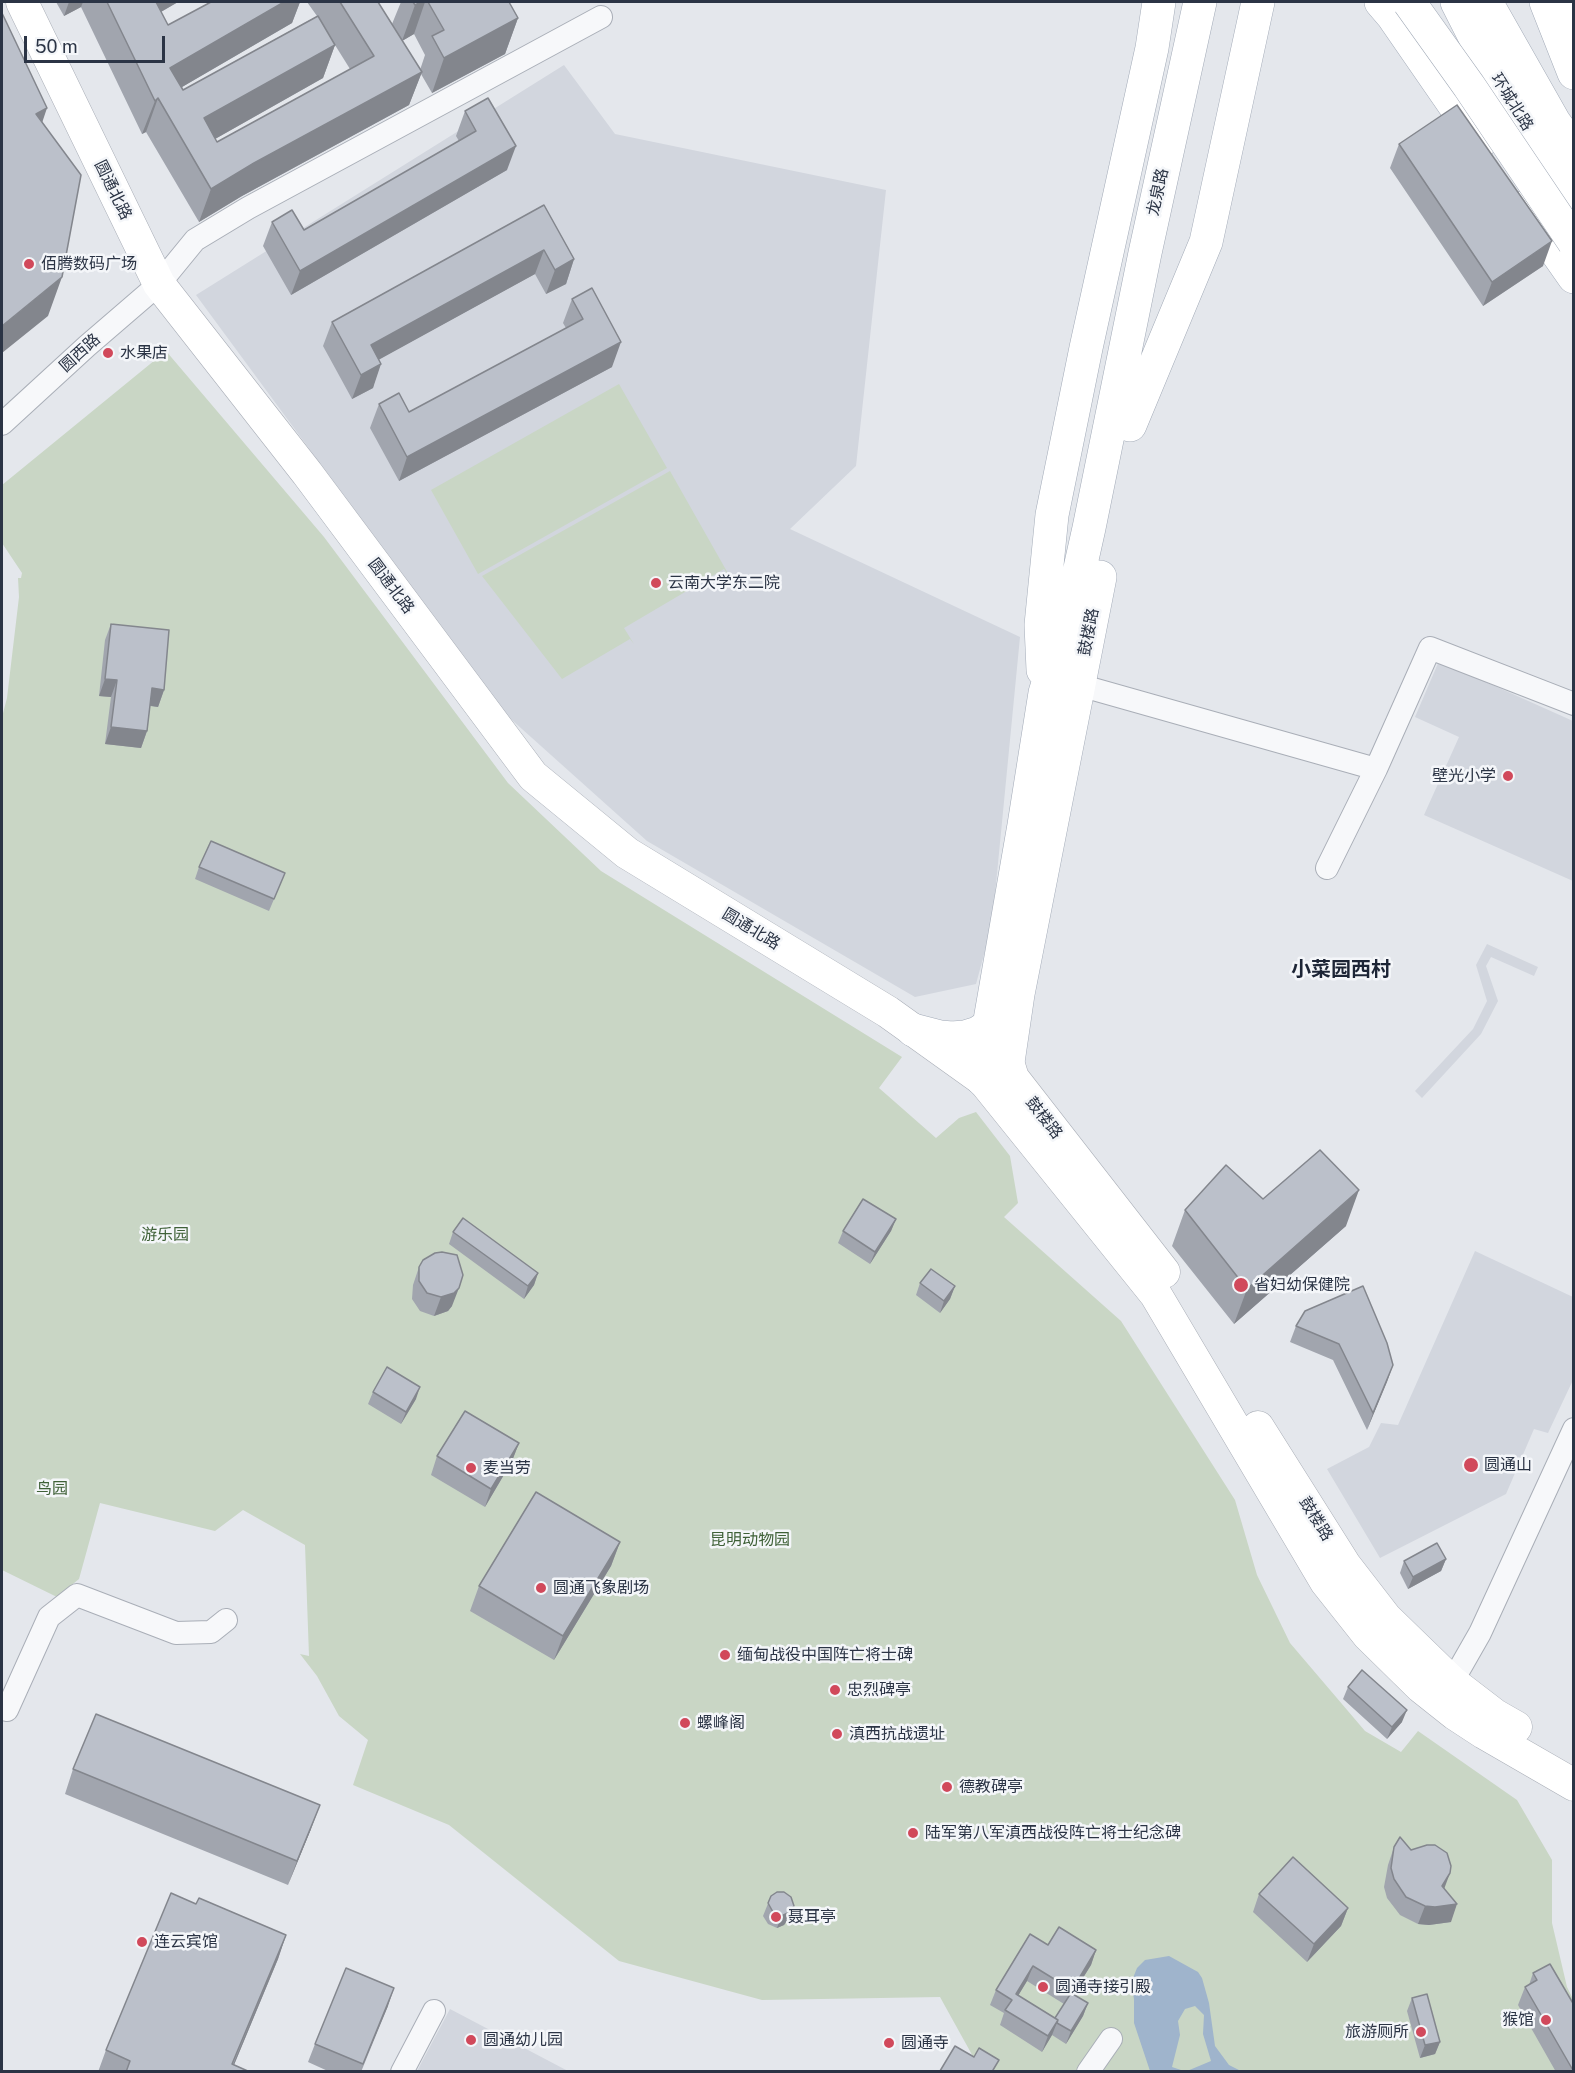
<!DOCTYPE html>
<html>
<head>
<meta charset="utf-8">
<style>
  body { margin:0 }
  #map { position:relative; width:1575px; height:2073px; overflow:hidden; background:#e4e7ec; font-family:"Public Sans",sans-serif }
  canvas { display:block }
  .frame { position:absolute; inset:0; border:3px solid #2b3445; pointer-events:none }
  .scale { position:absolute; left:24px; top:36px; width:141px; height:27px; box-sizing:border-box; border:3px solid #2b3445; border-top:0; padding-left:8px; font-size:18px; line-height:21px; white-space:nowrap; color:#2b3445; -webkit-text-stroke:4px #f4f6f9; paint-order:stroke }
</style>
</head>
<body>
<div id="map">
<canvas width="1575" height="2073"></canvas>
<div class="frame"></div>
<div class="scale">50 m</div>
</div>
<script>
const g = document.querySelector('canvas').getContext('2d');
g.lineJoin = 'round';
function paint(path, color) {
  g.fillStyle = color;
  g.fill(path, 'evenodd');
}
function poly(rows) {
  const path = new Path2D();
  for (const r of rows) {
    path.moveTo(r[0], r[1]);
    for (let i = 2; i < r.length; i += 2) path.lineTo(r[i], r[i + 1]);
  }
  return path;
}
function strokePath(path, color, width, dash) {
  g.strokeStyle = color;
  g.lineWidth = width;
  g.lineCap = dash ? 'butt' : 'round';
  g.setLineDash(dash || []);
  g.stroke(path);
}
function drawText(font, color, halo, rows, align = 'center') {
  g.font = font + ' "Public Sans","Noto Sans SC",sans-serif';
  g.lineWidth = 5;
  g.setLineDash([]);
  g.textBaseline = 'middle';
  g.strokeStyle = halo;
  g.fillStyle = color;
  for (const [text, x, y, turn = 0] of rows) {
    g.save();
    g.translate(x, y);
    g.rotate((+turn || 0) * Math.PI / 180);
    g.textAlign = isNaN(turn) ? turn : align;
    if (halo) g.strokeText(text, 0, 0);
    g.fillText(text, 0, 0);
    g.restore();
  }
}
paint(poly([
  [564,65,615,134,886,190,856,466,790,529,1020,637,992,925,976,984,915,997,647,841,503,712,196,295],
  [1439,661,1573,721,1573,881,1424,815,1459,737,1415,717],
  [1487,944,1538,967,1534,976,1491,957,1486,966,1498,1001,1481,1034,1422,1098,1415,1091,1473,1029,1487,1001,1476,965],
  [1475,1251,1573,1297,1573,1380,1548,1433,1534,1429,1506,1494,1380,1558,1327,1469,1369,1447,1381,1423,1398,1425],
  [450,2009,568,2071,417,2071]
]), '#d2d6de');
paint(poly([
  [166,351,324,537,508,783,601,871,902,1057,879,1088,936,1138,959,1118,976,1112,1010,1156,1018,1203,1004,1217,1121,1321,1235,1500,1257,1575,1290,1643,1365,1731,1401,1752,1418,1731,1517,1800,1552,1860,1552,1923,1567,1987,1573,1999,1573,2071,981,2071,940,1997,762,2000,619,1961,449,1825,353,1785,368,1740,339,1716,317,1676,300,1654,309,1656,305,1545,243,1510,215,1531,100,1503,79,1579,57,1597,2,1570,2,717,7,698,19,597,18,578,21,578,22,573,2,543,2,485],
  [619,384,667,468,478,574,431,490],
  [670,471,734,584,724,569,624,628,634,644,630,639,562,679,482,576]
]), '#c9d6c5');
paint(poly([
  [1169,1956,1198,1972,1202,1978,1209,2003,1215,2046,1229,2065,1241,2071,1187,2071,1211,2061,1203,2034,1204,2015,1195,2006,1185,2009,1178,2021,1180,2035,1172,2067,1184,2071,1150,2071,1134,2023,1134,1999,1131,1983,1137,1968,1145,1960]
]), '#9fb4cc');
const street = poly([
  [2,424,87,346,159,284,195,240,248,208,601,17],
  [1079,685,1376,769],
  [1327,868,1376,769,1430,648,1574,704],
  [1452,1682,1480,1633,1574,1429],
  [2,1709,7,1710,49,1617,77,1595,176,1633,211,1632,226,1620],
  [402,2072,434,2011],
  [1088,2072,1111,2039]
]);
const secondary = poly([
  [22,2,159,284,307,473,533,776,627,853,888,1012,983,1080,1156,1295,1326,1582,1368,1635,1421,1687,1455,1714,1484,1733,1574,1785],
  [1008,1062,1013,1078,1164,1272],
  [1258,1427,1345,1565,1386,1618,1452,1682,1495,1715,1516,1727]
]);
const primary = poly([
  [1381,2,1393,16,1480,142],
  [1457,2,1491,69,1574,198],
  [1486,2,1554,122,1574,149],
  [1546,2,1574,73],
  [1572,2,1574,8],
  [1525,207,1574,277],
  [1130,425,1206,242,1258,2],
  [1043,670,1041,625,1052,515,1086,348,1152,48,1159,2],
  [913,1030,940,1037,952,1038,965,1037,978,1033,1002,1017],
  [1008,1062,1018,994,1100,577],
  [983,1080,985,1049,1024,825,1045,693,1072,604,1089,528,1145,253,1200,2]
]);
strokePath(street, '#a9aeb7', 24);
strokePath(secondary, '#a9aeb7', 33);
strokePath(primary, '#a3abb8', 34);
strokePath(street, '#f7f8fa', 22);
strokePath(secondary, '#fff', 32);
strokePath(primary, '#fff', 33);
const primaryBridge = poly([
  [1409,2,1469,86,1574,242]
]);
strokePath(primaryBridge, '#a3abb8', 34, []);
strokePath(primaryBridge, '#fff', 33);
paint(poly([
  [56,2,178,2,161,12,168,25,211,2,300,2,292,23,182,87,183,90,317,16,307,2,378,2,400,37,392,24,401,2,509,2,518,18,505,54,432,93,421,74,409,105,242,196,199,222,146,132,142,134,81,7,64,16],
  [414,34,425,55,420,70,402,41],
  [335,45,350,69,217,142,215,139,323,78],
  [465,111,507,170,291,295,263,246,272,222,304,230,459,141,456,136],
  [1399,144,1543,266,1483,306,1390,168],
  [544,205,574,259,566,284,546,294,535,274,379,359,373,388,352,399,323,346,332,322],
  [572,299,612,367,399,481,370,428,379,404,409,412,566,328,563,323],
  [111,624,164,690,158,707,150,706,147,731,141,748,105,744,111,697,99,696,105,640],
  [199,867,285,873,269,911,195,879],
  [1263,1199,1346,1226,1234,1324,1172,1246,1185,1210],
  [896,1219,891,1231,870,1264,838,1243,843,1231],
  [453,1232,538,1273,534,1285,524,1299,449,1244],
  [419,1267,452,1306,448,1311,434,1316,420,1311,412,1299,413,1285],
  [920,1283,955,1286,950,1299,940,1313,916,1295],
  [1296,1326,1393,1365,1367,1430,1333,1360,1290,1342],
  [373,1392,416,1399,401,1424,368,1404],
  [519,1443,512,1461,485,1507,431,1475,437,1456],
  [620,1542,611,1566,554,1660,470,1611,479,1586],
  [1446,1559,1441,1571,1408,1589,1400,1573,1404,1561],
  [1348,1687,1402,1722,1387,1739,1343,1699],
  [73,1769,311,1829,288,1885,65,1794],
  [1394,1847,1444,1889,1451,1922,1429,1925,1418,1924,1400,1915,1387,1898,1384,1887,1388,1865],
  [1259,1894,1348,1908,1341,1926,1307,1962,1253,1912],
  [771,1896,794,1906,789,1918,784,1925,777,1928,768,1924,763,1916],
  [196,1904,286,1935,278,1959,234,2065,250,2072,98,2072,106,2050],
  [1048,1945,1096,1950,1091,1965,1073,1994,1088,2003,1083,2016,1066,2044,1052,2035,1042,2052,1000,2025,1004,2013,990,2005,996,1990],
  [1027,1981,1064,2004,1055,2018,1018,1996],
  [1533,1973,1574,2005,1574,2072,1556,2072,1518,2005,1525,1987,1529,1985],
  [1412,1998,1440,2042,1435,2054,1420,2058,1407,2011],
  [388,2006,361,2072,330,2072,308,2062,315,2044]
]), '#a1a5ae');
paint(poly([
  [69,2,83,2,81,7,64,16],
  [147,2,178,2,138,25],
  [284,2,300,2,292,23,158,101,170,68],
  [421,2,425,2,414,34,402,41,415,5],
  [518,18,505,54,432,93,444,58],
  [335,45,323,78,192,152,204,118],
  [422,72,409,105,242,196,199,222,211,189,254,163],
  [158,98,146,132,142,134,155,101],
  [47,108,34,147,36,114],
  [516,146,507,170,291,295,300,271],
  [1552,241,1543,266,1483,306,1492,282],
  [544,250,535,274,362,369,371,345],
  [574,259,566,284,546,294,555,270],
  [62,277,48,316,2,353,2,326],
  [621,342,612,367,399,481,407,457],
  [381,364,373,388,352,399,361,375],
  [105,679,117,680,111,697,99,696],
  [152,688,164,690,158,707,146,705],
  [111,727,147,731,141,748,105,744],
  [1359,1190,1346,1226,1234,1324,1247,1289],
  [896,1219,891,1231,870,1264,875,1252],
  [538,1273,534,1285,524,1299,528,1286],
  [955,1286,950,1299,940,1313,944,1301],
  [459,1288,452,1306,448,1311,434,1316,441,1297],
  [1393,1365,1387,1382,1367,1430,1373,1413],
  [420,1387,416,1399,401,1424,406,1412],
  [519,1443,512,1461,485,1507,491,1489],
  [620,1542,611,1566,554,1660,563,1636],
  [1446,1559,1441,1571,1408,1589,1413,1577],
  [1407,1710,1402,1722,1387,1739,1392,1727],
  [320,1805,311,1829,288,1885,297,1861],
  [1450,1873,1443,1892,1442,1886],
  [1457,1904,1451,1922,1429,1925,1418,1924,1425,1906],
  [794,1906,789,1918,784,1925,777,1928,781,1916],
  [1348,1908,1341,1926,1307,1962,1314,1944],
  [286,1935,278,1959,231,2072,230,2072],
  [1096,1950,1091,1965,1066,2005,1072,1990],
  [1033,1966,1027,1981,1010,2009,1016,1994],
  [394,1988,388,2006,360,2072],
  [1088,2003,1083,2016,1066,2044,1071,2031],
  [1058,2020,1052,2035,1042,2052,1048,2036],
  [1440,2042,1435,2054,1420,2058,1425,2045]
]), '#83868d');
const building = poly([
  [107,2,156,2,168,25,211,2,284,2,170,68,183,90,318,16,335,45,204,118,217,142,374,56,340,2,378,2,422,72,254,163,211,189,158,98,155,101,107,2],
  [413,2,421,2,415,5,413,2],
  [428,2,509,2,518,18,444,58,432,36,444,30,428,2],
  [2,13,47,108,36,114,81,175,62,277,2,326,2,13],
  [488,98,516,146,300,271,272,222,292,210,304,230,476,131,465,111,488,98],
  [1457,105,1552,241,1492,282,1399,144,1457,105],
  [544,205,574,259,555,270,544,250,371,345,381,364,361,375,332,322,544,205],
  [592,288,621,342,407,457,379,404,399,393,409,412,583,319,572,299,592,288],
  [111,624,169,630,164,690,152,688,147,731,111,727,117,680,105,679,111,624],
  [211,841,285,873,274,899,199,867,211,841],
  [1320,1150,1359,1190,1247,1289,1185,1210,1226,1165,1263,1199,1320,1150],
  [863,1199,896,1219,875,1252,843,1231,863,1199],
  [463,1218,538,1273,528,1286,453,1232,463,1218],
  [442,1252,457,1255,463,1275,459,1288,454,1293,441,1297,427,1293,419,1281,419,1267,423,1260,435,1253,442,1252],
  [931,1269,955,1286,944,1301,920,1283,931,1269],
  [1363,1286,1387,1343,1393,1365,1373,1413,1339,1344,1296,1326,1305,1311,1363,1286],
  [387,1367,420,1387,406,1412,373,1392,387,1367],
  [465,1411,519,1443,491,1489,437,1456,465,1411],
  [536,1492,620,1542,563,1636,479,1586,536,1492],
  [1437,1543,1446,1559,1413,1577,1404,1561,1437,1543],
  [1362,1670,1407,1710,1392,1727,1348,1687,1362,1670],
  [96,1714,320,1805,297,1861,73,1769,96,1714],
  [1400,1837,1411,1850,1427,1845,1435,1845,1447,1853,1451,1866,1450,1873,1442,1886,1457,1904,1435,1907,1425,1906,1406,1897,1394,1879,1391,1868,1394,1847,1400,1837],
  [1293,1857,1348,1908,1314,1944,1259,1894,1293,1857],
  [777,1892,784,1892,791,1897,794,1906,788,1913,781,1916,773,1912,768,1903,771,1896,777,1892],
  [171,1893,196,1904,199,1898,286,1935,232,2064,250,2072,126,2072,130,2061,106,2050,171,1893],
  [1059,1927,1096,1950,1072,1990,1033,1966,1016,1994,1058,2020,1048,2036,1005,2010,1012,2000,996,1990,1030,1934,1048,1945,1059,1927],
  [1550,1964,1574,2005,1574,2072,1525,1987,1537,1980,1533,1973,1550,1964],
  [346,1968,394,1988,363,2064,315,2044,346,1968],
  [1071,1993,1088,2003,1071,2031,1057,2023,1058,2020,1055,2018,1071,1993],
  [1427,1994,1440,2042,1425,2045,1412,1998,1427,1994],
  [955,2046,974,2057,979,2048,999,2060,993,2070,996,2072,942,2072,940,2071,955,2046]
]);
paint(building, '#bbc0ca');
strokePath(building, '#83868d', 1.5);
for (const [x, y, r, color] of [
  [29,264,6,"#d1495b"],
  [108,353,6,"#d1495b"],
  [656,583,6,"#d1495b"],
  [1508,776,6,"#d1495b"],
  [1241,1285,8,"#d1495b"],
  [1471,1465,8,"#d1495b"],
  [471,1468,6,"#d1495b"],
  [541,1588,6,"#d1495b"],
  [725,1655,6,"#d1495b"],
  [835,1690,6,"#d1495b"],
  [685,1723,6,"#d1495b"],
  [837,1734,6,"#d1495b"],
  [947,1787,6,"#d1495b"],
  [913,1833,6,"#d1495b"],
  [776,1917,6,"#d1495b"],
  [142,1942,6,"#d1495b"],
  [1043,1987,6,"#d1495b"],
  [1546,2020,6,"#d1495b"],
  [1421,2032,6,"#d1495b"],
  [471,2040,6,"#d1495b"],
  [889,2043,6,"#d1495b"]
]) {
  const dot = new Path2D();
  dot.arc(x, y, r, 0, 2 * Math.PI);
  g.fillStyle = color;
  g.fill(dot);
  strokePath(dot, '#f4f6f9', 2);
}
drawText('16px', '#2b3445', '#f4f6f9', [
  ["环城北路",1512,102,58],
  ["圆通北路",113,190,64],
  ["龙泉路",1158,192,-78],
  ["圆西路",80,353,-42],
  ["圆通北路",391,586,53],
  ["鼓楼路",1089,632,-79],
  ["圆通北路",751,929,31],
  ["鼓楼路",1044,1118,52],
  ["鼓楼路",1316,1519,58]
]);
drawText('16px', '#2b3445', '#f4f6f9', [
  ["佰腾数码广场",41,264],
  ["水果店",120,353],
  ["云南大学东二院",668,583],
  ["壁光小学",1496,776,"right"],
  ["省妇幼保健院",1254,1285],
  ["圆通山",1484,1465],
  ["麦当劳",483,1468],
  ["圆通飞象剧场",553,1588],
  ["缅甸战役中国阵亡将士碑",737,1655],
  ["忠烈碑亭",847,1690],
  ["螺峰阁",697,1723],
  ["滇西抗战遗址",849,1734],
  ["德教碑亭",959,1787],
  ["陆军第八军滇西战役阵亡将士纪念碑",925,1833],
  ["聂耳亭",788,1917],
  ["连云宾馆",154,1942],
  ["圆通寺接引殿",1055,1987],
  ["猴馆",1534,2020,"right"],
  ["旅游厕所",1409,2032,"right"],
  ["圆通幼儿园",483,2040],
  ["圆通寺",901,2043]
], 'left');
drawText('16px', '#3f6138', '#f4f6f9', [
  ["游乐园",165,1235],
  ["鸟园",52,1489],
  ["昆明动物园",750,1540]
]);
drawText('bold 20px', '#1d2536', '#f4f6f9', [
  ["小菜园西村",1341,970]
]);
</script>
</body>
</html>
